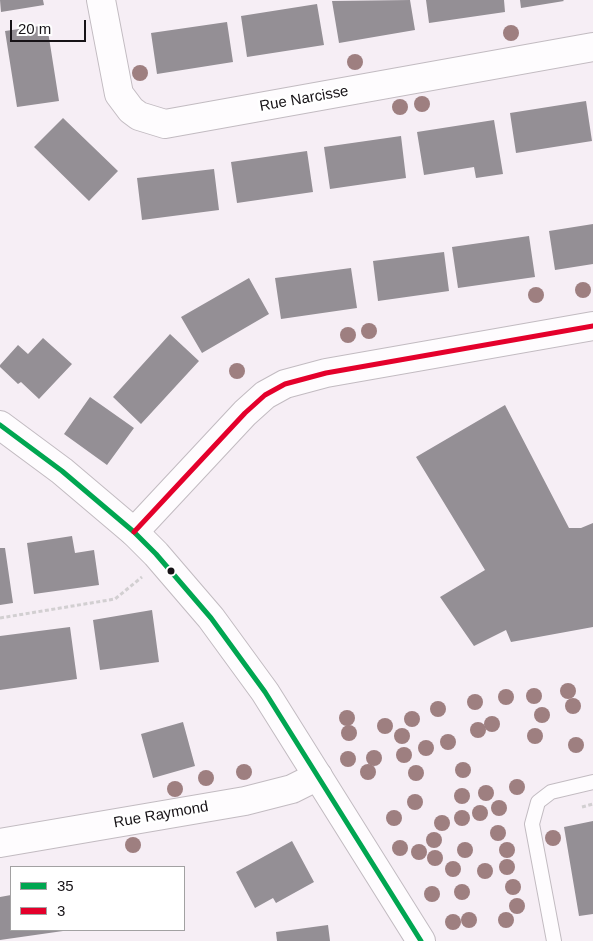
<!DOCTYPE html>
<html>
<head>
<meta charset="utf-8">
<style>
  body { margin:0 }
  #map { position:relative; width:593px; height:941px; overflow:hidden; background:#f6eef5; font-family:Helvetica,sans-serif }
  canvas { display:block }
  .legend { position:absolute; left:10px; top:866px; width:175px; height:65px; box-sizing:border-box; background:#fff; border:1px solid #a2a1a2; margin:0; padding:6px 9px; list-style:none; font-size:15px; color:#171317 }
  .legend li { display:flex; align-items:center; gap:10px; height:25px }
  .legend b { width:25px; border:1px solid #a2a1a2 }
  .scale { position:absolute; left:10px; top:20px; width:76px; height:22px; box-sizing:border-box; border:2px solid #171317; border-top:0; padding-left:6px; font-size:15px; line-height:18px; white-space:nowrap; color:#171317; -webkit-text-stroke:4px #fff; paint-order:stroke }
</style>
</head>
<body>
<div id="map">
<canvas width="593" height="941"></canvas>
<ul class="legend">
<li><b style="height:6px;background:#00a651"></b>35</li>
<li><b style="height:6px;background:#e4002b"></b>3</li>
</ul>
<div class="scale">20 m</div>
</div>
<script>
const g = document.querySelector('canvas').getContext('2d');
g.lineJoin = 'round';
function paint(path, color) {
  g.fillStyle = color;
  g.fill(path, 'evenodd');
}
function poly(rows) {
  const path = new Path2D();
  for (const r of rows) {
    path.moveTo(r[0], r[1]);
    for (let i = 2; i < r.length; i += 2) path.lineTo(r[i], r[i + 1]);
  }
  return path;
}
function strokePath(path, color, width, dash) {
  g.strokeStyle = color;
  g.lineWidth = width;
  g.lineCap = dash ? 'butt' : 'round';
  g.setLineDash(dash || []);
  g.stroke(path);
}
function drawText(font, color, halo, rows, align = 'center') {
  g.font = font + ' Helvetica,sans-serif';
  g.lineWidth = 5;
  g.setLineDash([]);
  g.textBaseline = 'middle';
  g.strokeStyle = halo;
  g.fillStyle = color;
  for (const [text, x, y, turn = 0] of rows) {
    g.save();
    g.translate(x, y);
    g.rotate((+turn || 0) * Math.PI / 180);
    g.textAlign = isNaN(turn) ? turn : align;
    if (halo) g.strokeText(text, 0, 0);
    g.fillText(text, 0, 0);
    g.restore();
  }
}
paint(poly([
  [0,0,43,0,44,5,1,12],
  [410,0,415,30,339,43,332,1],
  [426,0,504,0,505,12,429,23],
  [520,0,563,0,564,1,521,8],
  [317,4,324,45,247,57,241,16],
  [227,22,233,62,157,74,151,33],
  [47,25,59,101,17,107,5,31],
  [586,101,592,141,516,153,510,113],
  [63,118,118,171,89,201,34,147],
  [494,120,503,174,476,178,474,167,424,175,417,132],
  [401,136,406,178,330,189,324,147],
  [307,151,313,192,237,203,231,162],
  [214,169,219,210,142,220,137,178],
  [593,224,593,264,555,270,549,231],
  [529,236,535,277,458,288,452,247],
  [444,252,449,291,378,301,373,261],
  [351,268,357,308,281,319,275,278],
  [249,278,269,314,202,353,181,317],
  [170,334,199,361,141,424,113,397],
  [43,338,72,364,39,399,21,382,18,384,0,367,0,365,18,345,28,354],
  [90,397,134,428,107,465,64,434],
  [505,405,569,528,581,528,593,523,593,627,511,642,506,630,474,646,440,597,485,570,416,457],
  [72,536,75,553,94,550,99,585,34,594,27,543],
  [0,548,5,548,13,603,0,605],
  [152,610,159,662,100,670,93,620],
  [70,627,77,679,0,690,0,636],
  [183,722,195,766,153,778,141,734],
  [593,821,593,914,579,916,564,827],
  [292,841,314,882,276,903,273,898,255,908,236,872],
  [11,895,11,930,63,931,0,940,0,897],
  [328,925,330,941,277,941,276,932]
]), '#948f95');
const service = poly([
  [554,941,532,824,538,802,551,792,593,782]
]);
const minor = poly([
  [101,0,119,94,131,110,139,116,165,124,593,47],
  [134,532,245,413,265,395,285,384,326,373,593,326],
  [0,843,245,801,292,789,318,776]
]);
const tertiary = poly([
  [0,425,62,471,134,532,156,554,211,618,265,692,421,941]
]);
strokePath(service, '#c2bbc1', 16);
strokePath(minor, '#c2bbc1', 30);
strokePath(tertiary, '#c2bbc1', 30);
strokePath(poly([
  [0,618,115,599,142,577],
  [582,807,593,804]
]), '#d2cfd1', 3, [4, 2.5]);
strokePath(service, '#fefcfe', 14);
strokePath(minor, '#fefcfe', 28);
strokePath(tertiary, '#fefcfe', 28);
strokePath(poly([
  [0,425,62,471,134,532,156,554,211,618,265,692,421,941]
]), '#00a651', 5);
strokePath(poly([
  [134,532,245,413,265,395,285,384,326,373,593,326]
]), '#e4002b', 5);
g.fillStyle = '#9e7f80';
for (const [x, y] of [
  [511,33],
  [355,62],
  [140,73],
  [422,104],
  [400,107],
  [583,290],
  [536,295],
  [369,331],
  [348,335],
  [237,371],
  [568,691],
  [534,696],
  [506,697],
  [475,702],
  [573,706],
  [438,709],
  [542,715],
  [347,718],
  [412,719],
  [492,724],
  [385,726],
  [478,730],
  [349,733],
  [402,736],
  [535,736],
  [448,742],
  [576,745],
  [426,748],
  [404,755],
  [374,758],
  [348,759],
  [463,770],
  [244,772],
  [368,772],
  [416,773],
  [206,778],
  [517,787],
  [175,789],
  [486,793],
  [462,796],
  [415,802],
  [499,808],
  [480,813],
  [394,818],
  [462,818],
  [442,823],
  [498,833],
  [553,838],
  [434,840],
  [133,845],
  [400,848],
  [465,850],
  [507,850],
  [419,852],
  [435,858],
  [507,867],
  [453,869],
  [485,871],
  [513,887],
  [462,892],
  [432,894],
  [517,906],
  [469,920],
  [506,920],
  [453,922]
]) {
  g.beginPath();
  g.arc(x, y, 8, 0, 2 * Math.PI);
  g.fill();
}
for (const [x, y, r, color] of [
  [171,571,4.5,"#171317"]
]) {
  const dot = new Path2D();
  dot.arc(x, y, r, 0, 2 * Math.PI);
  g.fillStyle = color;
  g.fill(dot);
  strokePath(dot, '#fff', 2);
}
drawText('15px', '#171317', '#fff', [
  ["Rue Narcisse",304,99,-10],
  ["Rue Raymond",161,815,-10]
]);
</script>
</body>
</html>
